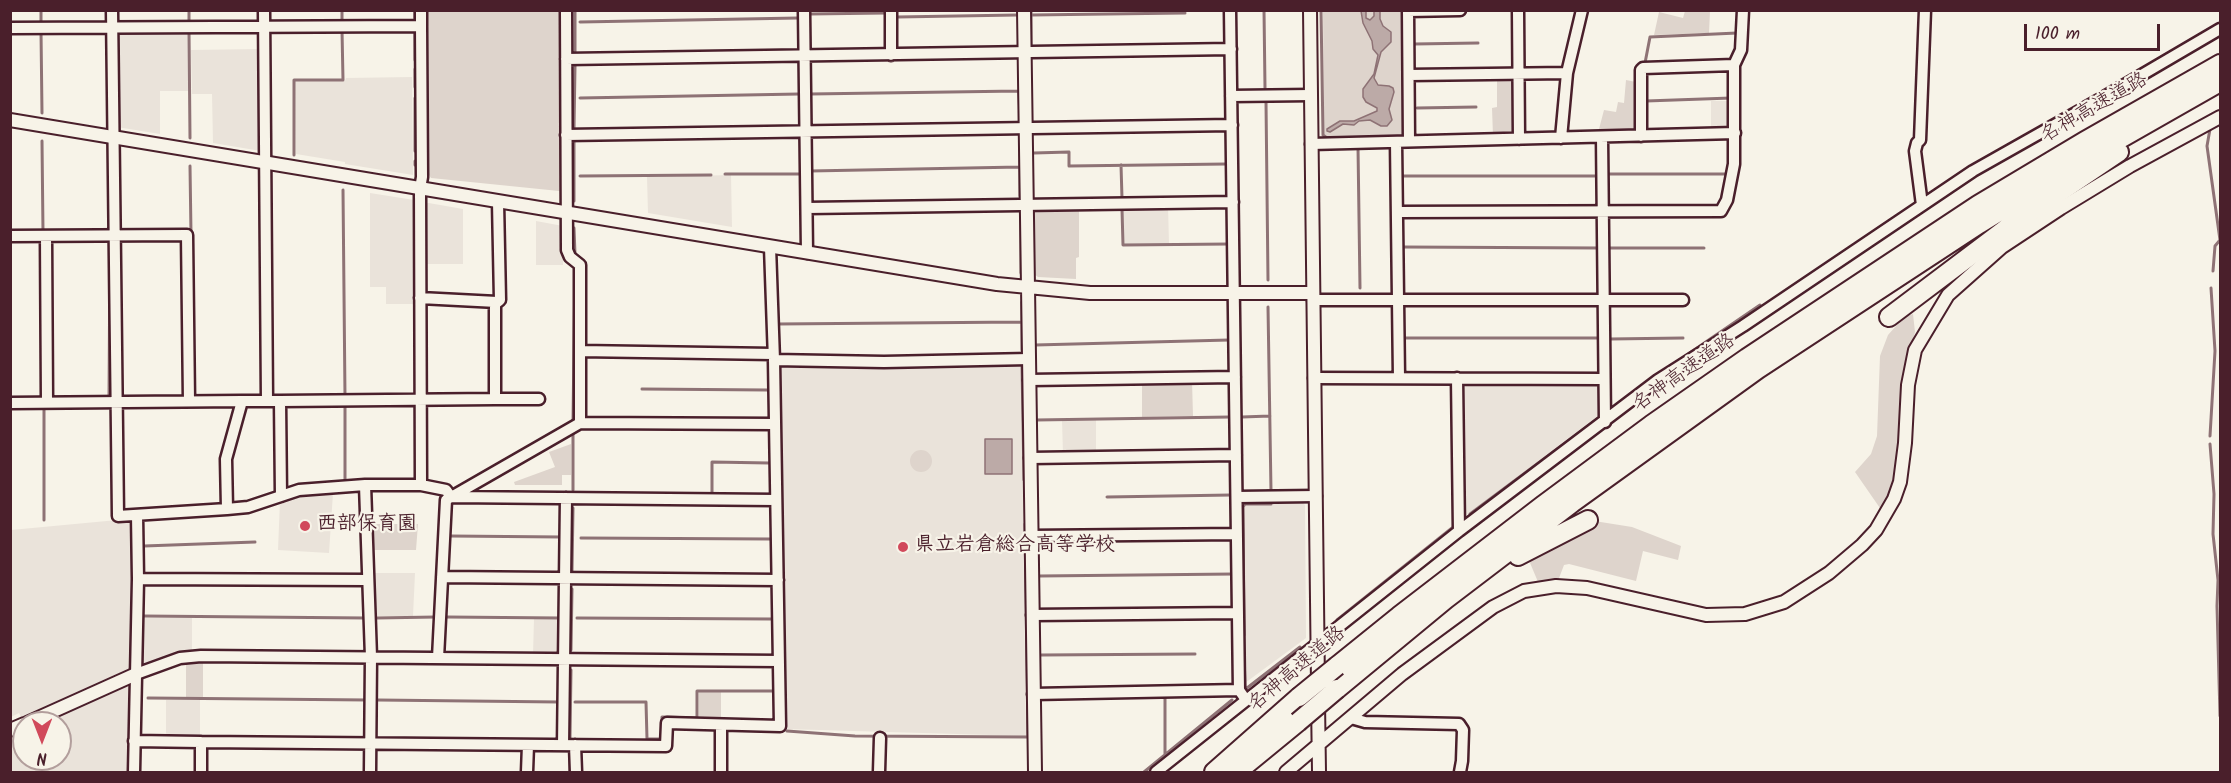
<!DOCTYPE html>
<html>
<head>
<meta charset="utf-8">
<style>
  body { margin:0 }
  #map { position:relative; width:2231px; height:783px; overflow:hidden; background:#f7f3e8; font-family:Kalam,sans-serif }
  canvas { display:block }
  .frame { position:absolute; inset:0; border:12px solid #4a1f2b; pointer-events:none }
  .north { position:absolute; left:12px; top:711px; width:60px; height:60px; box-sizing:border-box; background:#f7f3e8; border:2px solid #b29e9c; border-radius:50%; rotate:180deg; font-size:16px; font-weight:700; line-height:24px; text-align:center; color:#4a1f2b }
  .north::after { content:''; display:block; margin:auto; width:21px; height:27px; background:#d1495b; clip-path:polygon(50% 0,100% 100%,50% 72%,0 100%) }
  .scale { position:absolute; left:2024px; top:24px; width:136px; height:27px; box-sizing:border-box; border:3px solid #4a1f2b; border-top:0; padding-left:8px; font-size:18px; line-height:21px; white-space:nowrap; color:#4a1f2b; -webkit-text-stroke:4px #f7f3e8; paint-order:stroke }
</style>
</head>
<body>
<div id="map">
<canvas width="2231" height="783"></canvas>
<div class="frame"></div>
<div class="north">N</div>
<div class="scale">100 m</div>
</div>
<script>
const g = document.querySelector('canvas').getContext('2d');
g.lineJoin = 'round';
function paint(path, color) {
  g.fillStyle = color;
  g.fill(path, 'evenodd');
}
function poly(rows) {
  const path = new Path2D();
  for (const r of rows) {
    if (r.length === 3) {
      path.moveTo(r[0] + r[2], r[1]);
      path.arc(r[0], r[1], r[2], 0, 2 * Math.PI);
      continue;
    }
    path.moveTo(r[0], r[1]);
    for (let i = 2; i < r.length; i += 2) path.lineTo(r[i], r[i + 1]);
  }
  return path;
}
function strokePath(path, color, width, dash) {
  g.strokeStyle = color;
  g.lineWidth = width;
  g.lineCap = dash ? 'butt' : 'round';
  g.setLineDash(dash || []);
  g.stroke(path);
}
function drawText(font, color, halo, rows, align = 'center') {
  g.font = font + ' Kalam,"Klee One",sans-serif';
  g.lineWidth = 4.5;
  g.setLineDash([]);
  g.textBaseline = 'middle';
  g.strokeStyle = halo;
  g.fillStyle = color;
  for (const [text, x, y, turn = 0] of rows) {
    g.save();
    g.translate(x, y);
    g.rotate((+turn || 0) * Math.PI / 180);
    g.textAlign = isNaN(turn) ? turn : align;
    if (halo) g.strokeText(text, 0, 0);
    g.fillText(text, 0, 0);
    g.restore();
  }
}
paint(poly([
  [188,30,189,91,160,91,160,134,117,127,116,34,119,31],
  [259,49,261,151,213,143,212,94,192,94,191,50],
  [412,77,413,175,345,164,345,162,296,154,295,81,345,81,346,78],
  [1711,101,1732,101,1732,124,1727,130,1711,131],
  [731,175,732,227,648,213,647,177],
  [370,193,414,200,415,304,386,304,386,287,370,287],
  [423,202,463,209,463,264,424,264],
  [1123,206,1168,206,1169,244,1123,244],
  [536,221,563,226,563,265,536,265],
  [781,363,1021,364,1026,736,785,729,779,365],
  [1468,384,1596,385,1598,387,1599,416,1464,517,1464,388],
  [1096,419,1096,454,1063,454,1062,420],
  [333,493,329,553,278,550,280,501,296,495],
  [1301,501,1305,505,1306,638,1245,683,1244,507,1245,505,1272,505,1272,502],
  [128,519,134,526,132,667,21,717,19,713,11,717,11,530],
  [373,573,415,573,413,616,374,616],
  [142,618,192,618,192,652,159,659,143,666,141,663],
  [534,619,560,619,560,651,557,655,533,655],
  [126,685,131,689,129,745,130,772,11,772,10,735,24,729,24,759,60,759,60,723,38,723],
  [166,700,200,700,200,738,166,738]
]), '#eae3da');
paint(poly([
  [427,11,561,11,562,189,559,191,431,178,429,175],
  [1323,11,1405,11,1406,135,1403,138,1359,138,1358,136,1327,137,1324,134],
  [1685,11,1710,11,1709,33,1654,35,1659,12,1683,18],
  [1510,77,1514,81,1514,134,1493,136,1492,108,1497,107,1497,78],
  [1626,80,1636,82,1636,130,1599,129,1604,110,1616,112,1618,102,1624,103],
  [1079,207,1079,257,1076,258,1076,279,1038,277,1034,274,1033,211,1037,208],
  [1913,314,1915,332,1904,373,1897,473,1882,511,1855,472,1871,454,1877,436,1880,356,1888,335,1904,317],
  [1192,381,1193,416,1142,417,1142,382],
  [571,444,571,475,562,475,562,485,515,485,514,482,555,467,549,452],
  [921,461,11],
  [1588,520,1632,527,1681,546,1678,560,1643,551,1636,581,1569,564,1564,565,1556,586,1541,589,1525,551],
  [371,524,418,524,416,550,372,550],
  [203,660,203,697,186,697,186,662],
  [699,692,721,692,721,719,699,719]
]), '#ded4cc');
const water = poly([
  [1361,11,1366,11,1366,18,1370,20,1374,16,1374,11,1380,11,1380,19,1383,26,1391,32,1391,42,1381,52,1374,78,1378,85,1389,86,1393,88,1394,92,1389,109,1392,120,1387,126,1381,126,1370,120,1359,121,1354,125,1343,124,1330,132,1327,131,1327,129,1340,121,1354,121,1377,111,1377,108,1366,102,1363,97,1363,89,1374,74,1378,55,1373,49,1372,41,1363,23,1361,11],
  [985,439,1012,439,1012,474,985,474,985,439]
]);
paint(water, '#bcaaa7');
strokePath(water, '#8e7275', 1.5);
strokePath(poly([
  [41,10,41,24],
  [189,10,189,23],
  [342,10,342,22],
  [415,10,415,18],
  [1031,10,1031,47],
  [1264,10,1265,88],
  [1321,10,1323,135,1327,138,1353,138],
  [809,14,887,13],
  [1031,15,1185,13],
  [897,17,1017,15],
  [580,22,798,18],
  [41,31,42,113],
  [189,31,190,138],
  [415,34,415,60],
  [1414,44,1478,43],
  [575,52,575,10],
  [1645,63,1650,37,1737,33],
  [415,69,415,87],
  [1019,91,1020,122],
  [810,94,1019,91],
  [415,98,415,151],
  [580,98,799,94],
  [1646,101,1731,98],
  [1266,102,1268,280],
  [1417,108,1476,107],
  [574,128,575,66],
  [2210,129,2207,146,2220,240,2215,246,2213,271],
  [1020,136,1020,196],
  [42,141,43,232],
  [1358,147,1360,288],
  [1034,153,1069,152,1069,166,1226,164],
  [294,155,294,80,343,80,342,30],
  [415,161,415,165],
  [1121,165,1122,198],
  [190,166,191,234],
  [810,171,1020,167],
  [725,174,801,174],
  [1609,174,1730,174],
  [580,176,711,175],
  [1403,176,1597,176],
  [343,190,345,397],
  [574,201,574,142],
  [1122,209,1123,245,1229,244],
  [1021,212,1021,273],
  [574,228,575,254],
  [1403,247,1599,248],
  [1609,248,1704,248],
  [1022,302,1022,350],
  [777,324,1022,322],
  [1404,338,1600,338],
  [1610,339,1683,338],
  [1035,345,1229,340],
  [1675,363,1760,305],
  [1022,365,1024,480],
  [642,389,767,390],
  [109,399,110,242],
  [345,406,345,481],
  [44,409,44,520],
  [1242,417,1270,416],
  [1036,420,1230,417],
  [573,421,575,268],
  [2210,436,2215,351,2211,288],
  [2210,444,2214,494,2213,534,2218,580,2217,606,2220,716],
  [573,490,573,433],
  [1267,491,1271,491,1268,307],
  [712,495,712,462,769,463],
  [1107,497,1231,495],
  [1470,514,1600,417,1600,413],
  [450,536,562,537],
  [581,538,770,539],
  [144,546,255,542],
  [572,571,573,508],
  [1039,576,1234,574],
  [143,616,366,618],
  [447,617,560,618],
  [376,618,436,617],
  [577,618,772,619],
  [1337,620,1452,528],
  [1244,635,1243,507,1245,504,1271,504],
  [571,650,572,589],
  [1244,653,1245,687,1247,688,1300,647],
  [1041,655,1195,654],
  [148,698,368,700],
  [1165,698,1165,756],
  [378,700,559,702],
  [575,702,646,702,647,739,660,739,662,737],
  [662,724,662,717,697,718,697,691,774,691],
  [787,731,855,736,1028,737,1025,524],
  [570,738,571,670],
  [570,759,570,772],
  [1144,772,1232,700]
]), '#8e7275', 3);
const minor = poly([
  [112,10,118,516,227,509,248,507,299,490,365,485,421,485,446,490,451,497,776,500],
  [264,10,267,401],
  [566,10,567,250,570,257,580,265,580,423],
  [804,10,807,253],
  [891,10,891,55],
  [1230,10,1239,690,1246,700],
  [1408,10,1409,141],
  [1518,10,1519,139],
  [1408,11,1460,10],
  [421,26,422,177,420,189,421,485],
  [10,28,421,26,421,10],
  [566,59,1231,49],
  [1409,75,1567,73,1582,10],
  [1231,96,1311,95],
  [566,135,1232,125],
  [1641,136,1641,70,1643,68,1734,65,1741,50,1743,10],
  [1602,137,1605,422],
  [1561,138,1567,73],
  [1396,142,1399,378],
  [1311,144,1735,133],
  [1922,205,1915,151,1917,143,1920,140,1925,10],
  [807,208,1233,202],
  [1397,212,1721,211,1727,200,1734,164,1734,65],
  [10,236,187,235,189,401],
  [46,236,47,402],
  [420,298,497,302],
  [1313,300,1683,300],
  [580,351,773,354],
  [774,360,884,362,1029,359],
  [1314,378,1604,379],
  [1457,378,1459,531],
  [1029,380,1235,377],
  [495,399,539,399],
  [280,401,495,399,495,304,500,300,498,202],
  [10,403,242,401],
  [1030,458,1236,455],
  [365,485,371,657,370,772],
  [1237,497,1316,496],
  [227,509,226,459,242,401,280,401,281,496],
  [1031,536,1237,534],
  [442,577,778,580],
  [138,579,368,580],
  [1032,615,1238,613],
  [438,658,446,500,580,423,775,424],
  [136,674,180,658,201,656,779,661],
  [1033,694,1239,690],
  [1351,718,1365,722,1459,724,1463,730,1462,761,1460,772],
  [134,741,201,742],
  [563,745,566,498],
  [575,745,576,772],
  [134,772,138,579,137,515],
  [201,772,201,742,666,746,667,723,780,726,774,360,770,247],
  [527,772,528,745],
  [721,772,721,725],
  [879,772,880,738],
  [1156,772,1459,531,1658,380,1743,326,1973,171,2104,97,2220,29]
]);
const tertiary = poly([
  [1024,10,1035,772],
  [1310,10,1318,684],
  [10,120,997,284,1090,293,1313,293],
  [1318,702,1319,772],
  [27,723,136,674],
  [10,730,24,724],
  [1286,772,1402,674,1493,607,1524,591,1556,586,1587,588,1706,615,1745,614,1784,602,1829,573,1862,545,1876,530,1894,499,1900,482,1905,443,1908,385,1915,350,1948,295,2002,247,2061,208,2130,166,2220,117]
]);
const motorway = poly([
  [1889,317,2011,225,2119,152],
  [1518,556,1588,520],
  [1337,666,1399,616,1542,506,1651,425,1747,358,1978,205,2085,141,2220,64],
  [1337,689,1446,599,1572,503,1758,369,1979,224,2076,164,2220,82],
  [1214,772,1299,697],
  [1237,772,1298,722]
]);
strokePath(minor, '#4a1f2b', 15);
strokePath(tertiary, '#4a1f2b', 16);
strokePath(motorway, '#4a1f2b', 22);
strokePath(minor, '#f7f3e8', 10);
strokePath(tertiary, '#f7f3e8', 12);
strokePath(motorway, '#f7f3e8', 18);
const motorwayBridge = poly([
  [1299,697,1337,666],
  [1298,722,1337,689]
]);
strokePath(motorwayBridge, '#4a1f2b', 22, []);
strokePath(motorwayBridge, '#f7f3e8', 18);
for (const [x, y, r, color] of [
  [305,526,6,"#d1495b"],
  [903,547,6,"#d1495b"]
]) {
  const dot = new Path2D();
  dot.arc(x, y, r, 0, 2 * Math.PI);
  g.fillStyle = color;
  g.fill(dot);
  strokePath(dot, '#f7f3e8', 2);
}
drawText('20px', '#4a1f2b', '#f7f3e8', [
  ["名神高速道路",2095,109,-30],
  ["名神高速道路",1685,374,-35],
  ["名神高速道路",1298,670,-40]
]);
drawText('bold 20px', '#4a1f2b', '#f7f3e8', [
  ["西部保育園",317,526],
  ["県立岩倉総合高等学校",915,547]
], 'left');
</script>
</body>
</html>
